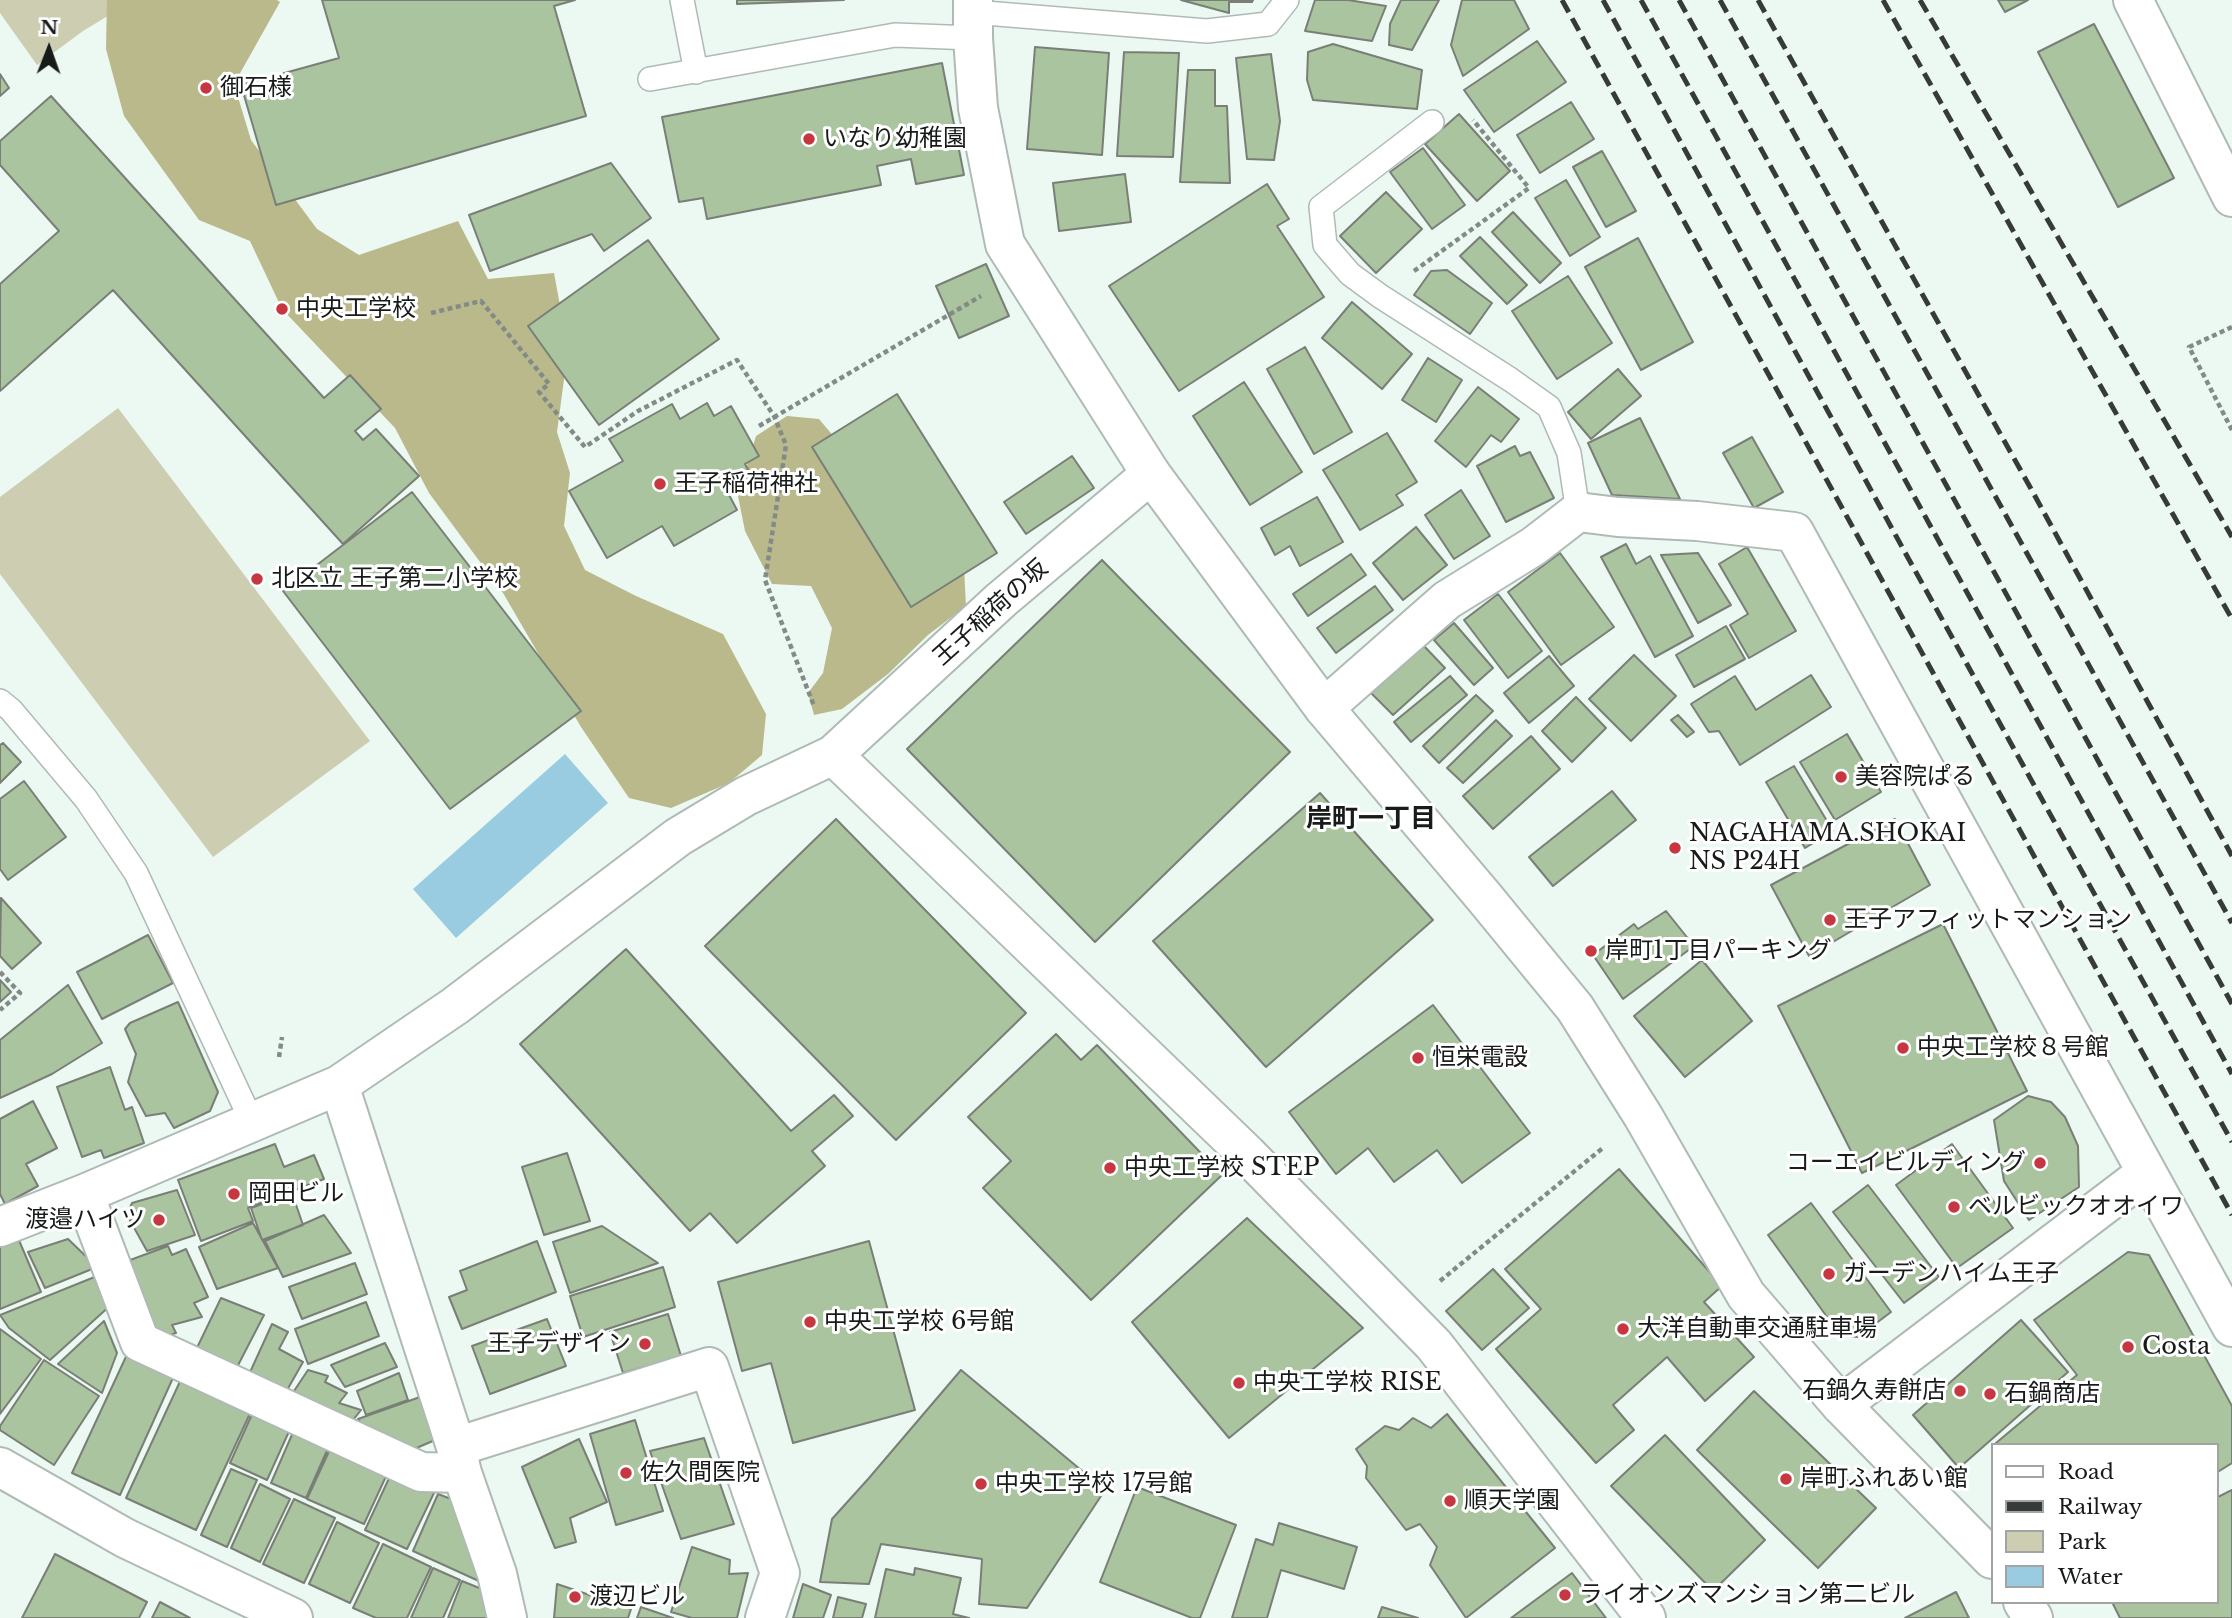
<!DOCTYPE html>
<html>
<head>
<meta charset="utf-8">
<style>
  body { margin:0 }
  #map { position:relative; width:2232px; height:1618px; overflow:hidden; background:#ecf8f2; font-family:"Libre Baskerville",serif }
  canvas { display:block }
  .legend { position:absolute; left:1991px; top:1443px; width:228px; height:161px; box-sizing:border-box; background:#fff; border:2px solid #a2a4a3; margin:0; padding:9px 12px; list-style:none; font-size:21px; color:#171b19 }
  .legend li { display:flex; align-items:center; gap:14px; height:35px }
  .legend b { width:35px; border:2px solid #a2a4a3 }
  .north { position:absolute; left:14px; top:14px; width:70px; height:70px; -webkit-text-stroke:5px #fff; paint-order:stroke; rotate:1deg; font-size:19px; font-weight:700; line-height:28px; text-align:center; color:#171b19 }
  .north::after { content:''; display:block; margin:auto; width:24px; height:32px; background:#171b19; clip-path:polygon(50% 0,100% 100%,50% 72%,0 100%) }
</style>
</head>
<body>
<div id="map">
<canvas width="2232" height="1618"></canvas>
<ul class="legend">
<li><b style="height:9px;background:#fff"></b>Road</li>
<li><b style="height:9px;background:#363b38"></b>Railway</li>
<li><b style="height:19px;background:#cdcdb1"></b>Park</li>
<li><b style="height:19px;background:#99cce0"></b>Water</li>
</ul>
<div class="north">N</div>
</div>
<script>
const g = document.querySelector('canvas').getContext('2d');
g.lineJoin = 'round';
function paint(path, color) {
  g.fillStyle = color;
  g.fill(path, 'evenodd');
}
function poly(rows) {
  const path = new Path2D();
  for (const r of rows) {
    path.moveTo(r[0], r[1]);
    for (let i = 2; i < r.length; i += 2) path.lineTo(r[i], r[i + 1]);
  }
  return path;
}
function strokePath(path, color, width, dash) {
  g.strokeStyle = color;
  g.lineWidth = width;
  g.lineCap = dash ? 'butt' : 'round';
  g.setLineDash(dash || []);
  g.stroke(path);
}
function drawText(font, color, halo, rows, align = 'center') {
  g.font = font + ' "Libre Baskerville","Noto Sans JP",serif';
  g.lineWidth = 6;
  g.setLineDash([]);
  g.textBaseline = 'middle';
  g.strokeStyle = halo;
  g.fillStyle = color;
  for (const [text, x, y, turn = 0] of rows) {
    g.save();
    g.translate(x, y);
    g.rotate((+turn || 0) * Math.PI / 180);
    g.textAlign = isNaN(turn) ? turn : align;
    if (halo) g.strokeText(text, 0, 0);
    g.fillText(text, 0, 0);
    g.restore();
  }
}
paint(poly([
  [0,0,134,0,83,31,37,65,0,13],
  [118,408,370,741,213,857,0,574,0,497]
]), '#cdcdb1');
paint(poly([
  [107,0,277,0,280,2,234,84,251,140,317,229,359,255,458,221,488,279,554,273,568,349,557,432,570,473,564,526,585,570,636,596,723,634,766,714,762,755,729,783,671,808,629,798,581,727,503,593,429,493,395,428,282,309,250,241,199,220,124,116,106,49],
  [787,416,819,419,851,457,964,568,966,606,928,635,888,674,842,709,814,715,808,693,823,673,832,628,811,586,772,584,745,531,738,496,756,436]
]), '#b9b98c');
paint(poly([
  [565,754,608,803,456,938,413,889]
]), '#99cce0');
const building = poly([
  [322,0,575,0,554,6,586,116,276,205,241,85,339,58,322,0],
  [737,0,844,0,737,4,737,0],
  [1181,0,1253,0,1252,2,1229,2,1229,13,1181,0],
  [1315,0,1348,0,1386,6,1372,41,1305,31,1315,0],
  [1401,0,1439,0,1412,50,1389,45,1390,24,1401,0],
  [1462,0,1514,0,1529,29,1463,76,1451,45,1462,0],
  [1998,0,2028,0,2005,12,1998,0],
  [2094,24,2174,178,2118,207,2038,52,2094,24],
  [1537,41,1566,82,1494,132,1464,90,1537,41],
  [1333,44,1422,70,1417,109,1313,100,1307,80,1308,52,1333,44],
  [1035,47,1109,53,1102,155,1027,149,1035,47],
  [1124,52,1179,53,1173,157,1117,156,1124,52],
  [1271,54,1280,121,1274,160,1247,159,1236,58,1271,54],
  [942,63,964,175,916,184,911,159,877,166,881,185,707,219,703,198,679,202,662,117,942,63],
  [1188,70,1215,70,1215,106,1227,106,1230,183,1180,182,1188,70],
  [0,74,9,88,0,96,0,74],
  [51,96,324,398,350,375,381,409,355,431,363,440,376,429,419,476,343,544,113,290,0,391,0,284,59,231,0,165,0,141,51,96],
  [1571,102,1594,139,1540,173,1517,135,1571,102],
  [1459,114,1510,171,1477,201,1425,144,1459,114],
  [1423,148,1465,205,1432,229,1390,172,1423,148],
  [1602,151,1636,211,1606,227,1573,167,1602,151],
  [611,163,651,218,604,251,592,234,490,271,469,215,611,163],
  [1125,174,1131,222,1059,231,1053,183,1125,174],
  [1566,180,1600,237,1570,256,1535,198,1566,180],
  [1267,184,1289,219,1277,226,1324,297,1179,391,1109,286,1267,184],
  [1386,192,1422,229,1376,273,1340,236,1386,192],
  [1513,212,1561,263,1540,283,1492,232,1513,212],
  [1480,237,1527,285,1507,304,1460,256,1480,237],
  [1638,238,1693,342,1641,370,1585,267,1638,238],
  [648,240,719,339,599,425,528,326,648,240],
  [986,264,1009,316,959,338,936,286,986,264],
  [1447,270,1492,303,1470,334,1414,295,1431,271,1447,270],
  [1568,276,1612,343,1557,379,1512,311,1568,276],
  [1352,302,1412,354,1382,389,1322,338,1352,302],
  [1305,347,1352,432,1314,454,1267,369,1305,347],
  [1428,358,1462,380,1436,422,1402,400,1428,358],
  [1618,369,1641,396,1591,439,1568,412,1618,369],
  [1244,382,1302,472,1250,505,1193,416,1244,382],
  [1478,387,1519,419,1501,442,1491,435,1466,467,1435,441,1478,387],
  [897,394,997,553,911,607,812,447,897,394],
  [707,403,714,416,731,406,759,456,745,464,752,477,727,491,737,510,674,546,662,526,607,558,569,491,623,461,609,439,672,404,680,419,707,403],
  [1640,418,1680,499,1612,495,1588,443,1640,418],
  [1387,433,1417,482,1396,495,1403,505,1360,530,1323,470,1387,433],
  [1752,437,1783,492,1754,508,1723,453,1752,437],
  [1515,446,1520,456,1530,452,1554,498,1506,522,1477,466,1515,446],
  [1072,456,1094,488,1026,534,1004,502,1072,456],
  [1461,490,1490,536,1454,559,1425,515,1461,490],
  [412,492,581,711,450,809,283,591,412,492],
  [1317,497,1343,542,1300,566,1290,546,1275,555,1261,528,1317,497],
  [1416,527,1447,565,1403,600,1373,563,1416,527],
  [1626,544,1636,564,1650,556,1693,636,1655,657,1601,557,1626,544],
  [1747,547,1796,631,1749,658,1730,625,1748,614,1719,564,1747,547],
  [1560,553,1614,627,1561,665,1508,592,1560,553],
  [1698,553,1731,605,1698,623,1661,555,1698,553],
  [1351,554,1366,575,1308,616,1293,594,1351,554],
  [1102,560,1290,752,1095,942,907,749,1102,560],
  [1375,586,1393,610,1336,653,1317,628,1375,586],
  [1498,594,1542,651,1508,678,1464,620,1498,594],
  [1454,623,1493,668,1474,685,1434,640,1454,623],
  [1726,626,1745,659,1694,687,1676,655,1726,626],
  [1424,646,1445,668,1393,715,1371,693,1424,646],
  [1634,655,1676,696,1631,741,1589,699,1634,655],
  [1549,656,1574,686,1529,723,1504,693,1549,656],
  [1811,675,1831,707,1740,765,1719,731,1709,732,1691,704,1735,676,1756,710,1811,675],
  [1450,676,1467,695,1411,742,1394,722,1450,676],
  [1476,695,1493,711,1439,763,1423,746,1476,695],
  [1576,697,1606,728,1572,762,1542,731,1576,697],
  [1678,715,1694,732,1687,737,1671,720,1678,715],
  [1496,720,1512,736,1463,783,1447,768,1496,720],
  [1847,734,1881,792,1835,820,1800,762,1847,734],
  [1531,736,1560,769,1493,829,1463,796,1531,736],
  [3,743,21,762,0,783,0,745,3,743],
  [1794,766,1833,831,1805,848,1766,782,1794,766],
  [24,781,66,837,8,880,0,869,0,799,24,781],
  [1612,791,1636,820,1553,886,1529,857,1612,791],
  [1320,793,1433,920,1266,1067,1153,941,1320,793],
  [836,819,1026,1013,896,1140,705,946,836,819],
  [1895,819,1930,885,1809,956,1771,885,1895,819],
  [1,898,41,943,12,969,0,956,1,898],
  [1666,911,1694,946,1623,999,1593,955,1634,924,1638,929,1666,911],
  [1943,924,2027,1091,1862,1173,1778,1006,1943,924],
  [148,935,173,983,102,1019,77,972,148,935],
  [626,949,791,1131,834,1095,853,1116,812,1151,825,1166,737,1243,710,1213,690,1231,520,1044,626,949],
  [1702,960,1752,1021,1685,1077,1634,1016,1702,960],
  [0,980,11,992,0,1002,0,980],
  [68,985,102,1043,52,1074,0,1098,0,1040,68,985],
  [178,1002,218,1092,210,1111,174,1128,165,1113,146,1116,128,1082,136,1054,125,1029,130,1023,178,1002],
  [1433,1005,1530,1133,1462,1183,1437,1150,1394,1182,1368,1148,1336,1174,1289,1112,1433,1005],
  [1056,1034,1081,1060,1097,1045,1222,1175,1091,1300,983,1188,1011,1161,968,1117,1056,1034],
  [110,1067,125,1110,132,1107,144,1143,104,1158,101,1150,82,1157,57,1087,110,1067],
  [2028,1096,2051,1102,2065,1117,2078,1146,2079,1187,2029,1220,2004,1181,1994,1120,2028,1096],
  [33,1101,57,1148,26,1164,38,1186,5,1204,0,1194,0,1119,33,1101],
  [275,1144,284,1167,314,1155,324,1179,248,1208,253,1221,201,1241,178,1180,275,1144],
  [1952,1144,2013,1228,1957,1268,1896,1185,1952,1144],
  [567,1153,590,1221,544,1235,522,1167,567,1153],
  [1619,1169,1722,1286,1704,1302,1754,1357,1705,1401,1667,1357,1613,1405,1634,1430,1596,1463,1496,1349,1541,1309,1505,1269,1619,1169],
  [1868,1185,1939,1277,1904,1303,1833,1212,1868,1185],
  [177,1190,195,1235,147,1251,127,1215,132,1203,177,1190],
  [292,1193,303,1225,262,1240,251,1208,292,1193],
  [1811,1203,1891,1312,1858,1337,1840,1335,1768,1235,1811,1203],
  [324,1215,351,1253,283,1277,265,1241,324,1215],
  [1247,1218,1363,1328,1229,1438,1132,1322,1247,1218],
  [253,1223,278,1268,217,1289,199,1247,253,1223],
  [602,1226,658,1263,570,1293,553,1242,602,1226],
  [18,1238,41,1292,0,1309,0,1246,18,1238],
  [68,1239,97,1267,45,1288,28,1252,68,1239],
  [537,1241,556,1292,462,1329,449,1297,467,1290,460,1271,537,1241],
  [869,1241,915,1410,793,1443,771,1363,742,1371,718,1282,869,1241],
  [168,1246,172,1255,186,1249,208,1297,194,1303,202,1317,172,1325,176,1333,159,1338,114,1266,168,1246],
  [2128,1252,2149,1255,2232,1406,2232,1463,2216,1473,2216,1445,1998,1445,1996,1443,2077,1375,2034,1320,2128,1252],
  [355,1263,367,1294,302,1319,289,1287,355,1263],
  [663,1267,675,1307,583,1337,570,1296,663,1267],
  [1493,1269,1529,1308,1482,1350,1446,1311,1493,1269],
  [102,1274,112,1304,50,1360,9,1328,0,1315,102,1274],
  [221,1298,264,1315,234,1373,193,1356,221,1298],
  [366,1302,379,1336,308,1364,295,1329,366,1302],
  [668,1314,681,1356,623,1373,610,1332,668,1314],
  [547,1319,566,1366,490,1394,472,1346,547,1319],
  [2021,1320,2068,1372,1959,1468,1913,1415,2021,1320],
  [104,1321,117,1353,102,1393,58,1364,104,1321],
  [272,1324,288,1332,279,1349,303,1362,282,1399,246,1381,272,1324],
  [0,1329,41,1359,0,1414,0,1329],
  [385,1343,397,1367,345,1387,331,1365,385,1343],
  [130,1348,177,1369,120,1495,72,1473,130,1348],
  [44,1360,99,1396,54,1465,0,1430,0,1426,44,1360],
  [308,1370,328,1376,325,1382,347,1393,339,1403,361,1410,346,1429,286,1403,308,1370],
  [961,1370,1105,1490,1027,1608,979,1604,982,1559,881,1544,869,1584,820,1582,832,1519,869,1478,961,1370],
  [399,1373,408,1400,366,1415,357,1391,399,1373],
  [183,1375,253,1407,196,1530,126,1498,183,1375],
  [1754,1391,1876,1508,1818,1568,1697,1450,1754,1391],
  [420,1397,442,1437,398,1456,378,1447,358,1419,420,1397],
  [254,1410,291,1427,267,1480,230,1463,254,1410],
  [1447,1414,1555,1548,1466,1618,1430,1565,1437,1547,1420,1524,1406,1530,1366,1478,1367,1466,1356,1449,1385,1426,1399,1430,1413,1418,1431,1428,1447,1414],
  [635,1420,663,1511,616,1525,590,1434,635,1420],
  [294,1430,329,1446,306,1498,271,1483,294,1430],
  [1665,1435,1765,1540,1713,1591,1611,1486,1665,1435],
  [704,1438,734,1524,681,1539,650,1451,704,1438],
  [579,1439,607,1502,570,1518,576,1542,555,1548,522,1467,579,1439],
  [331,1447,388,1472,364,1524,307,1499,331,1447],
  [231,1469,257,1480,227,1547,201,1535,231,1469],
  [391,1474,434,1493,407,1549,365,1530,391,1474],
  [260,1484,290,1499,260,1562,231,1548,260,1484],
  [1137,1487,1236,1525,1200,1618,1192,1618,1100,1582,1137,1487],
  [2232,1490,2232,1618,2120,1618,2112,1602,2216,1602,2216,1498,2232,1490],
  [438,1494,464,1504,492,1587,413,1551,438,1494],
  [294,1499,335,1518,304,1583,263,1564,294,1499],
  [337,1522,379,1543,350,1603,309,1584,337,1522],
  [1279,1523,1357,1547,1344,1589,1281,1570,1267,1618,1232,1618,1256,1539,1273,1545,1279,1523],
  [383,1544,431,1567,407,1618,376,1618,353,1608,383,1544],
  [692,1547,730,1560,729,1574,748,1573,737,1618,692,1618,671,1612,692,1547],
  [55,1554,147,1602,139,1618,22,1618,55,1554],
  [433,1568,460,1580,443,1618,411,1618,433,1568],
  [915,1568,961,1578,953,1614,969,1618,875,1618,886,1569,914,1575,915,1568],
  [1572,1573,1606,1618,1511,1618,1572,1573],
  [462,1581,494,1594,495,1618,448,1618,462,1581],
  [557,1584,631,1609,628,1618,554,1618,557,1584],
  [803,1584,831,1595,823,1618,793,1618,803,1584],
  [1956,1592,1969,1618,1905,1618,1956,1592],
  [838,1597,866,1604,862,1618,833,1618,838,1597],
  [160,1602,190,1618,152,1618,160,1602],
  [641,1607,673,1618,637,1618,641,1607],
  [1382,1607,1418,1618,1378,1618,1382,1607]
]);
paint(building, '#a9c49e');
strokePath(building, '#797f76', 2);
const service = poly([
  [682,0,696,72],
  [973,12,1207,31,1268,24,1287,0],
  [650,79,895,35,973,38],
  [1432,122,1321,207,1325,245,1350,274,1380,296,1511,380,1549,407,1569,453,1578,512],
  [0,701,11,710,86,799,136,873,252,1122]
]);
const minor = poly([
  [2133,0,2232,197],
  [1324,708,1447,600,1534,546,1578,512,1618,517,1697,521,1794,532,2232,1327],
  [833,755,1247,1154,1434,1345,1646,1618],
  [339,1085,456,1447,462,1473,497,1574,507,1618],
  [84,1194,140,1342,421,1472,462,1473],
  [0,1227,84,1194,339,1085,455,1006,678,837,746,796,833,755,1001,600,1151,474,1005,244,978,108,973,38,973,0],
  [1841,1405,2146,1173],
  [456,1447,709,1367,780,1573,765,1618]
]);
const tertiary = poly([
  [1151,474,1324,708,1484,897,1575,1008,1643,1116,1746,1295,1841,1405,1992,1559],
  [0,1467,125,1538,293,1618],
  [2023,1602,2033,1618]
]);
strokePath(service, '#afbab5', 26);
strokePath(minor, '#afbab5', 42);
strokePath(tertiary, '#afbab5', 42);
strokePath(poly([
  [1414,271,1529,188,1473,120],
  [431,313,481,301,549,384,539,392,585,447,638,411,737,360,774,416,786,445,765,580,814,706],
  [2232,327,2189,347,2232,430],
  [759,426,981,296],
  [0,972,20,993,0,1010],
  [279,1057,282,1037],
  [1440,1281,1604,1147]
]), '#838b87', 4.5, [5, 3.5]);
strokePath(service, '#fff', 23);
strokePath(minor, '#fff', 38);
strokePath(tertiary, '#fff', 38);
strokePath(poly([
  [1562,0,2232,1215],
  [1603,0,1907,556,2232,1142],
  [1641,0,2232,1074],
  [1679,0,2232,1004],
  [1720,0,2232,923],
  [1758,0,2030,487,2232,856],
  [1883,0,2232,619],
  [1920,0,2232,537]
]), '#363b38', 5, [14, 7]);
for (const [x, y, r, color] of [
  [206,88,7,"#c73742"],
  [809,139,7,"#c73742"],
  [282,309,7,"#c73742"],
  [660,484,7,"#c73742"],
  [257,579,7,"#c73742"],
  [1841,777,7,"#c73742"],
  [1675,848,7,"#c73742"],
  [1830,920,7,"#c73742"],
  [1591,951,7,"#c73742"],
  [1903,1048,7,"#c73742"],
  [1418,1058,7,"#c73742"],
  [2040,1163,7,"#c73742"],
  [1110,1168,7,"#c73742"],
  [234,1194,7,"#c73742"],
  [1954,1207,7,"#c73742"],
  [159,1220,7,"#c73742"],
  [1829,1274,7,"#c73742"],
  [810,1322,7,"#c73742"],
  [1623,1329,7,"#c73742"],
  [645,1344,7,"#c73742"],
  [2128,1347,7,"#c73742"],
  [1239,1383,7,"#c73742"],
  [1960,1391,7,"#c73742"],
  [1990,1394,7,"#c73742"],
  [626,1473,7,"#c73742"],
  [1786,1479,7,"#c73742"],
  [981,1484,7,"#c73742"],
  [1450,1501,7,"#c73742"],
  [1565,1595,7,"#c73742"],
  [575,1597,7,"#c73742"]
]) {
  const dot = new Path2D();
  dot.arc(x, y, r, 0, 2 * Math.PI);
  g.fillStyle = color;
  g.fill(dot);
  strokePath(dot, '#fff', 2.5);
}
drawText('24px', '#171b19', '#fff', [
  ["御石様",220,88],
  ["いなり幼稚園",823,139],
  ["中央工学校",296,309],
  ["王子稲荷神社",674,484],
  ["北区立 王子第二小学校",271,579],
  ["美容院ぱる",1855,777],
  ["NAGAHAMA.SHOKAI",1689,834],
  ["NS P24H",1689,862],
  ["王子アフィットマンション",1844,920],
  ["岸町1丁目パーキング",1605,951],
  ["中央工学校８号館",1917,1048],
  ["恒栄電設",1432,1058],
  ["コーエイビルディング",2026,1163,"right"],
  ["中央工学校 STEP",1124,1168],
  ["岡田ビル",248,1194],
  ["ベルビックオオイワ",1968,1207],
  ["渡邉ハイツ",145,1220,"right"],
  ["ガーデンハイム王子",1843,1274],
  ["中央工学校 6号館",824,1322],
  ["大洋自動車交通駐車場",1637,1329],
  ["王子デザイン",631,1344,"right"],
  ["Costa",2142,1347],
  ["中央工学校 RISE",1253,1383],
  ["石鍋久寿餅店",1946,1391,"right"],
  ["石鍋商店",2004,1394],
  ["佐久間医院",640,1473],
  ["岸町ふれあい館",1800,1479],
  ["中央工学校 17号館",995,1484],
  ["順天学園",1464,1501],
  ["ライオンズマンション第二ビル",1579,1595],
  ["渡辺ビル",589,1597]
], 'left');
drawText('24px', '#171b19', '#fff', [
  ["王子稲荷の坂",991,613,-42]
]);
drawText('bold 26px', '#171b19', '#fff', [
  ["岸町一丁目",1371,820]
]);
</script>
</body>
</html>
